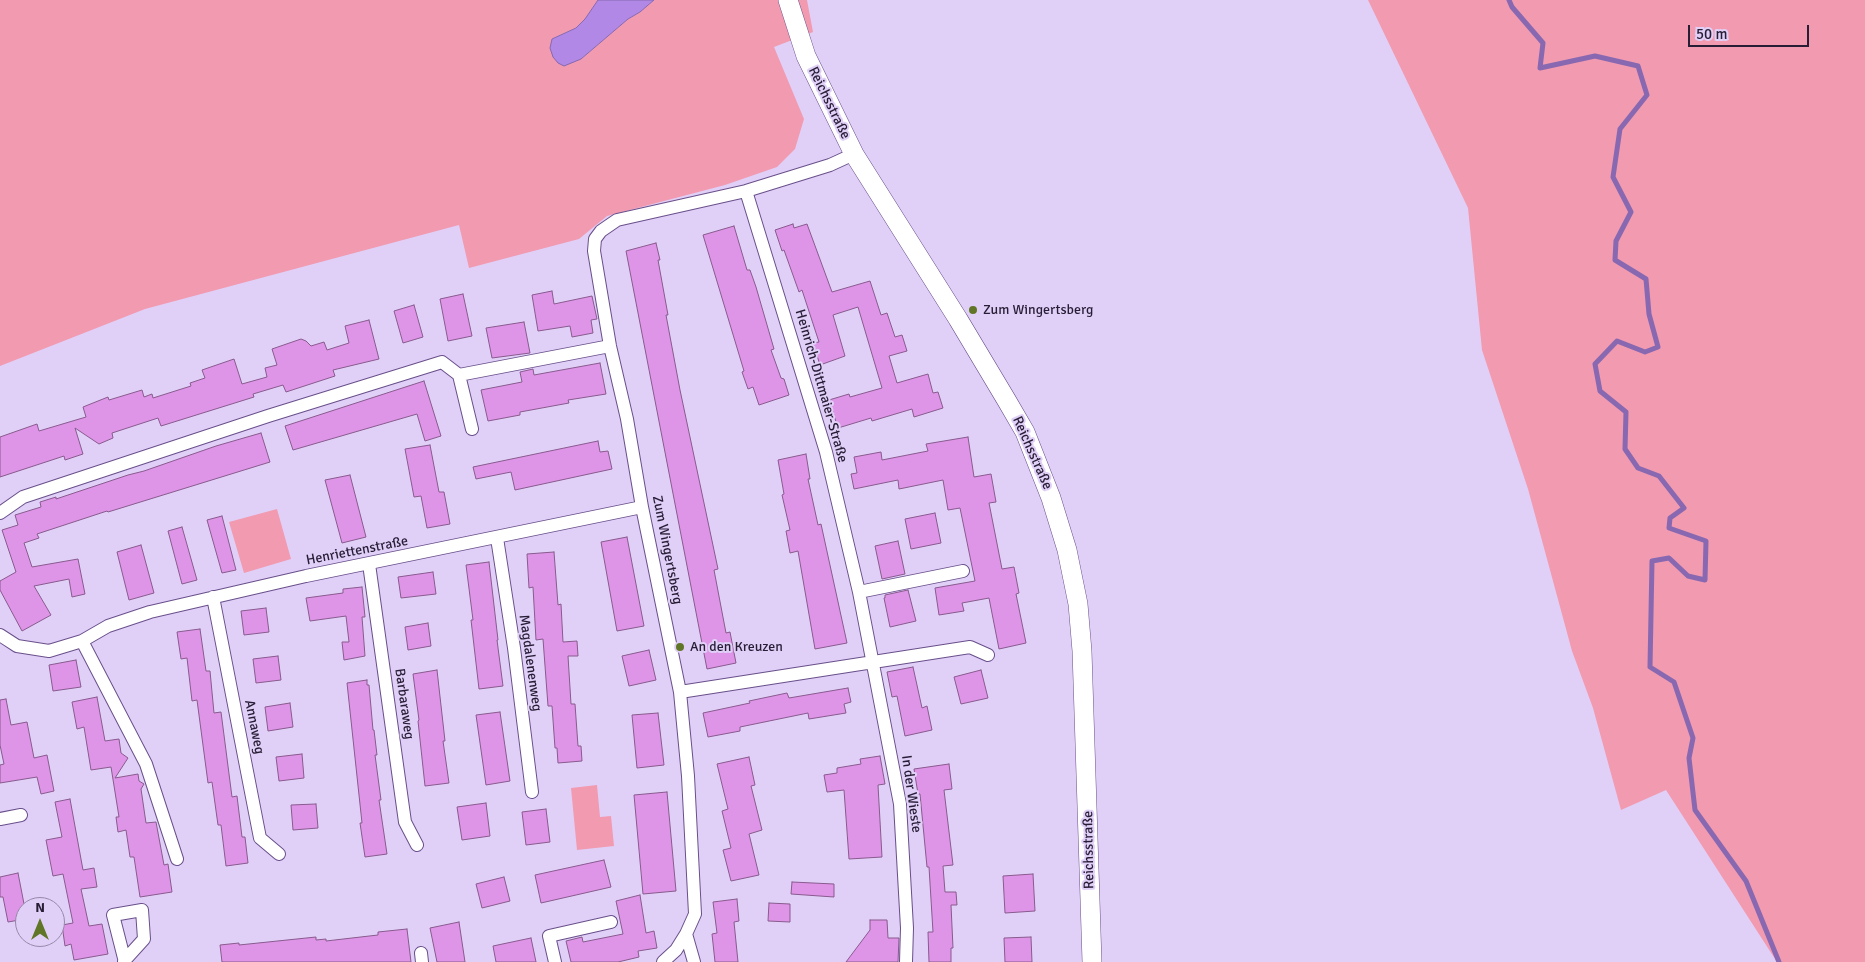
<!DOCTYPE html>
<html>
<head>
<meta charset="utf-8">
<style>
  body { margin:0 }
  #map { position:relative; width:1865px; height:962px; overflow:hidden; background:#e0d0f8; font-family:Signika,sans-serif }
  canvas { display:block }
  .north { position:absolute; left:15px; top:897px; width:50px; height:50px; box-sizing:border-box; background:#e0d0f8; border:1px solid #9688aa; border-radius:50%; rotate:0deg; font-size:14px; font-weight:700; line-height:20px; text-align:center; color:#271d35 }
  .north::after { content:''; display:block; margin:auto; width:18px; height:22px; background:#607626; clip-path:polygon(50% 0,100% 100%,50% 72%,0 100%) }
  .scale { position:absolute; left:1688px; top:25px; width:121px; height:22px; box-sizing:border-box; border:2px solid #271d35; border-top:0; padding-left:6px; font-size:15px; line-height:18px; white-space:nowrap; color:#271d35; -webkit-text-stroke:4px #e0d0f8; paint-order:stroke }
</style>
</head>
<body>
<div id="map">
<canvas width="1865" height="962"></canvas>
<div class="north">N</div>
<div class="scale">50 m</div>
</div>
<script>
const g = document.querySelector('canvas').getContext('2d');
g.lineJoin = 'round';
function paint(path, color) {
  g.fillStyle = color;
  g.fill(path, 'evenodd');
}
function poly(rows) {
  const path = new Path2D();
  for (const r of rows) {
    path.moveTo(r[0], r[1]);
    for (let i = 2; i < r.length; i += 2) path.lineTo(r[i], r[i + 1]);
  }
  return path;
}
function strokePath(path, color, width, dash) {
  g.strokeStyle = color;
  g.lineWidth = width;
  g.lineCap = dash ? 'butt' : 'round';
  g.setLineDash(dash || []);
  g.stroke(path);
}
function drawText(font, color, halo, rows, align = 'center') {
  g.font = font + ' Signika,sans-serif';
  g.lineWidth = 4;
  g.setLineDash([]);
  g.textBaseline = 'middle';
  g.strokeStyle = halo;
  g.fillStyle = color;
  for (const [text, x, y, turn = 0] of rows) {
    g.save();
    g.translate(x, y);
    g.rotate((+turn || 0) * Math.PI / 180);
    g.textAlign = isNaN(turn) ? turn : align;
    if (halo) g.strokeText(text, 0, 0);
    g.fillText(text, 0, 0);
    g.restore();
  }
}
paint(poly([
  [0,0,598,0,585,19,576,28,552,39,581,59,628,19,640,12,654,0,807,0,813,32,774,47,804,119,795,149,777,167,725,185,607,216,579,239,469,268,459,225,145,309,0,366],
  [1368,0,1865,0,1865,962,1777,962,1666,790,1621,810,1593,708,1572,651,1528,489,1482,350,1468,208],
  [277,509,291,559,244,573,229,522],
  [597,785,600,817,611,816,614,846,577,850,571,788]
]), '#f19ab0');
const water = poly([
  [598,0,654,0,640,12,628,19,581,59,564,66,558,63,553,57,550,48,552,39,576,28,585,19,598,0]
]);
paint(water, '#b188e5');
strokePath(water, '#8868b0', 1);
strokePath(poly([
  [1509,0,1512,7,1543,43,1540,68,1595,56,1638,66,1647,95,1620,129,1613,177,1631,212,1616,241,1615,260,1646,279,1649,314,1658,347,1645,352,1617,341,1595,364,1600,391,1626,412,1625,449,1638,468,1659,476,1684,508,1670,518,1669,528,1706,541,1705,580,1688,576,1669,558,1652,561,1650,667,1674,682,1693,738,1689,758,1695,810,1746,881,1779,962]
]), '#8868b0', 5);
const building = poly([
  [793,224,794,228,807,224,832,292,870,281,881,315,887,313,895,337,902,335,907,351,889,356,897,383,928,374,933,393,938,392,943,408,914,417,912,409,872,421,871,418,838,428,829,400,849,394,850,397,882,388,858,307,833,315,845,356,820,365,813,343,819,342,802,290,799,292,784,250,782,251,775,230,793,224],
  [734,226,747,270,750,270,756,287,774,349,771,350,781,378,784,379,789,395,759,405,753,387,748,389,742,372,744,371,703,235,734,226],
  [656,243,660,260,658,260,668,315,666,315,680,390,718,569,714,570,726,633,730,632,736,663,707,669,626,251,656,243],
  [552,291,554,304,592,296,597,319,591,320,593,333,572,337,570,326,538,331,532,295,552,291],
  [463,294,472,336,448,341,440,299,463,294],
  [414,305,423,337,403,343,394,311,414,305],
  [369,320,379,359,333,370,335,376,286,392,283,385,253,394,254,397,161,426,158,418,112,433,113,438,99,444,75,428,83,454,65,460,64,456,0,477,0,437,37,424,39,431,86,417,83,407,108,397,109,400,142,390,144,397,152,394,153,398,191,386,190,383,205,378,202,370,234,359,242,384,267,377,265,368,277,365,272,349,301,339,306,341,311,346,324,342,327,350,349,343,345,326,369,320],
  [524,322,530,353,492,358,486,328,524,322],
  [600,363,606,394,568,400,569,403,520,412,520,415,488,421,481,390,522,382,520,372,533,369,534,375,600,363],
  [424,381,441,436,425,441,417,414,293,450,285,426,424,381],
  [261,433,270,462,108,512,107,511,37,534,39,538,24,543,32,567,78,559,85,594,72,597,69,579,34,586,51,615,22,631,0,590,0,581,16,572,2,530,18,525,15,515,41,507,40,502,56,497,56,499,128,475,144,471,216,446,261,433],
  [968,437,974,477,991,474,996,502,989,503,1002,569,1014,567,1019,593,1016,594,1026,643,999,649,989,598,962,603,964,611,939,615,935,588,975,581,960,508,948,510,943,480,899,489,898,480,854,489,851,474,857,473,854,457,881,452,882,460,928,451,926,444,968,437],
  [598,441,600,452,608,451,612,469,515,490,511,472,476,479,473,467,598,441],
  [430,445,439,492,444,492,450,524,427,528,421,496,414,497,405,449,430,445],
  [806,454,810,479,808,479,818,525,821,524,847,643,815,649,798,551,790,553,786,531,790,530,782,495,784,494,778,460,806,454],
  [350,475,366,537,342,543,325,480,350,475],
  [935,513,941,543,911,549,905,519,935,513],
  [222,516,236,570,222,573,207,520,222,516],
  [182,527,197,580,182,584,168,531,182,527],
  [627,537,644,626,617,631,601,542,627,537],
  [898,541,905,574,882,579,875,546,898,541],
  [141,545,154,593,129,600,117,552,141,545],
  [554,552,558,605,561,604,563,642,577,641,578,656,568,656,571,704,575,704,578,746,581,746,582,761,558,763,557,748,555,748,552,706,548,706,543,639,536,640,533,587,529,588,527,554,554,552],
  [489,562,498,640,497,640,503,686,479,689,471,620,473,620,466,565,489,562],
  [433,572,436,594,401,598,398,577,433,572],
  [362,587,365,617,362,617,365,656,344,660,342,642,349,642,346,616,310,621,306,598,343,593,343,589,362,587],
  [908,590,916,621,890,627,884,598,885,598,885,595,908,590],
  [266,608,269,632,244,635,241,611,266,608],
  [428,623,431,646,408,650,405,627,428,623],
  [200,629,206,671,210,671,214,713,221,712,232,797,237,796,242,837,245,837,248,863,226,866,221,825,218,825,212,782,208,783,197,700,192,701,187,658,181,659,177,632,200,629],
  [649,650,656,680,629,686,622,656,649,650],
  [278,656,281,680,256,683,253,659,278,656],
  [76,660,81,687,53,691,49,665,76,660],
  [913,667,922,708,927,706,932,730,905,736,897,696,892,697,887,672,913,667],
  [437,670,445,741,443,741,449,783,425,786,418,721,419,720,413,674,437,670],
  [981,670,988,698,961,704,954,677,981,670],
  [367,680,367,685,369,685,373,730,374,730,377,755,375,755,381,800,379,800,387,854,365,857,360,823,362,823,347,683,367,680],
  [848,688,851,702,844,704,846,713,809,719,808,713,740,727,740,731,708,737,703,713,750,703,749,701,787,693,789,698,848,688],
  [97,697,105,741,119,739,121,753,128,758,115,778,138,774,139,781,144,784,141,789,146,823,156,822,164,865,168,864,172,892,140,897,134,857,130,857,126,830,118,832,116,817,119,817,111,767,91,770,84,727,77,729,72,702,97,697],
  [6,699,11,725,27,722,34,758,47,755,54,791,41,794,37,777,0,783,0,765,4,764,0,745,0,700,6,699],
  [290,703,293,727,268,731,265,707,290,703],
  [500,712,510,781,486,785,476,715,500,712],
  [658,713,664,765,637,768,632,715,658,713],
  [302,754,304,778,279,781,276,757,302,754],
  [880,756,885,784,878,785,882,857,849,859,844,790,827,792,824,775,837,773,837,768,861,764,860,759,880,756],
  [749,757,755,785,751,786,762,830,749,834,759,875,731,881,723,850,731,848,722,811,728,809,717,764,749,757],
  [949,764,952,789,944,790,953,865,943,866,945,892,956,892,957,905,951,905,953,948,951,948,951,962,929,962,928,932,933,932,929,867,927,867,920,794,918,794,914,769,949,764],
  [667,792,676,891,643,894,634,795,667,792],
  [70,799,83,870,94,868,97,887,81,889,89,926,102,924,108,954,74,960,71,944,65,946,62,925,73,923,63,874,53,876,46,840,62,837,55,802,70,799],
  [486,803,490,836,462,840,457,807,486,803],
  [316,804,318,828,293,830,291,805,316,804],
  [546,809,550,842,526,845,522,812,546,809],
  [604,860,611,887,541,903,535,875,604,860],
  [18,873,25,909,25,919,8,922,3,897,0,897,0,877,18,873],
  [1033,874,1035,911,1005,913,1003,876,1033,874],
  [504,877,510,901,482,908,476,884,504,877],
  [792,882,834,884,834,897,791,894,792,882],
  [640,895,646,933,654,931,657,948,638,951,639,957,618,962,571,962,566,941,582,937,583,942,623,934,616,901,640,895],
  [737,899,739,921,734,922,738,962,715,962,712,934,717,933,713,902,737,899],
  [769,903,790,904,790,922,768,921,769,903],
  [870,920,887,920,888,938,899,938,898,962,846,962,870,930,870,920],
  [459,922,465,962,437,962,430,928,459,922],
  [407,929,411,962,222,962,220,945,239,943,239,945,316,937,316,940,326,939,326,941,378,935,378,932,407,929],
  [1031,937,1032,962,1005,962,1004,938,1031,937],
  [531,938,536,962,496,962,493,946,531,938]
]);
paint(building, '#df95e7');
strokePath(building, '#885a8d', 1);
const street = poly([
  [746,191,826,452,859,592,900,804,907,928,906,962],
  [459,375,472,429],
  [0,513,23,497,268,416,442,362,459,375,610,346],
  [497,538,514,648,532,792],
  [369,564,405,822,417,845],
  [859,592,963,571],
  [213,597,260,838,279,854],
  [0,635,17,646,49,651,82,641,108,626,150,612,306,576,642,507],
  [82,641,146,764,177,859],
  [680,692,970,647,988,655],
  [0,819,21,815],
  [686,934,694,962],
  [421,953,422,962],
  [124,961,144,939,142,910,113,915,125,962],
  [555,962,549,936,611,922],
  [663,962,676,950,686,934,695,914,688,776,680,692,642,507,627,419,610,346,594,251,595,239,601,231,617,220,746,191,830,165,854,154]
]);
const secondary = poly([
  [788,0,806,56,854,154,958,319,1007,401,1025,432,1051,498,1067,550,1078,604,1082,651,1092,962]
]);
strokePath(street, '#694f8a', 14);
strokePath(secondary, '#694f8a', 20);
strokePath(street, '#fff', 12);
strokePath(secondary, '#fff', 19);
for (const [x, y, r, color] of [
  [973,310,5,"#607626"],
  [680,647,5,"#607626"]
]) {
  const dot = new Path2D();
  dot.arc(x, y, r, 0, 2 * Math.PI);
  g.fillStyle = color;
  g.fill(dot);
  strokePath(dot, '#e0d0f8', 2);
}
drawText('14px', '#271d35', '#e0d0f8', [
  ["Reichsstraße",829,103,64],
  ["Heinrich-Dittmaier-Straße",821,386,74],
  ["Reichsstraße",1032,453,66],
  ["Zum Wingertsberg",667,550,79],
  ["Henriettenstraße",357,551,-11],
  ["Magdalenenweg",530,663,82],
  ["Barbaraweg",404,704,82],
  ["Annaweg",254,727,79],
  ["In der Wieste",911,794,82],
  ["Reichsstraße",1089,850,-91]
]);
drawText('14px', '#271d35', '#e0d0f8', [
  ["Zum Wingertsberg",983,310],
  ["An den Kreuzen",690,647]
], 'left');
</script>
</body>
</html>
